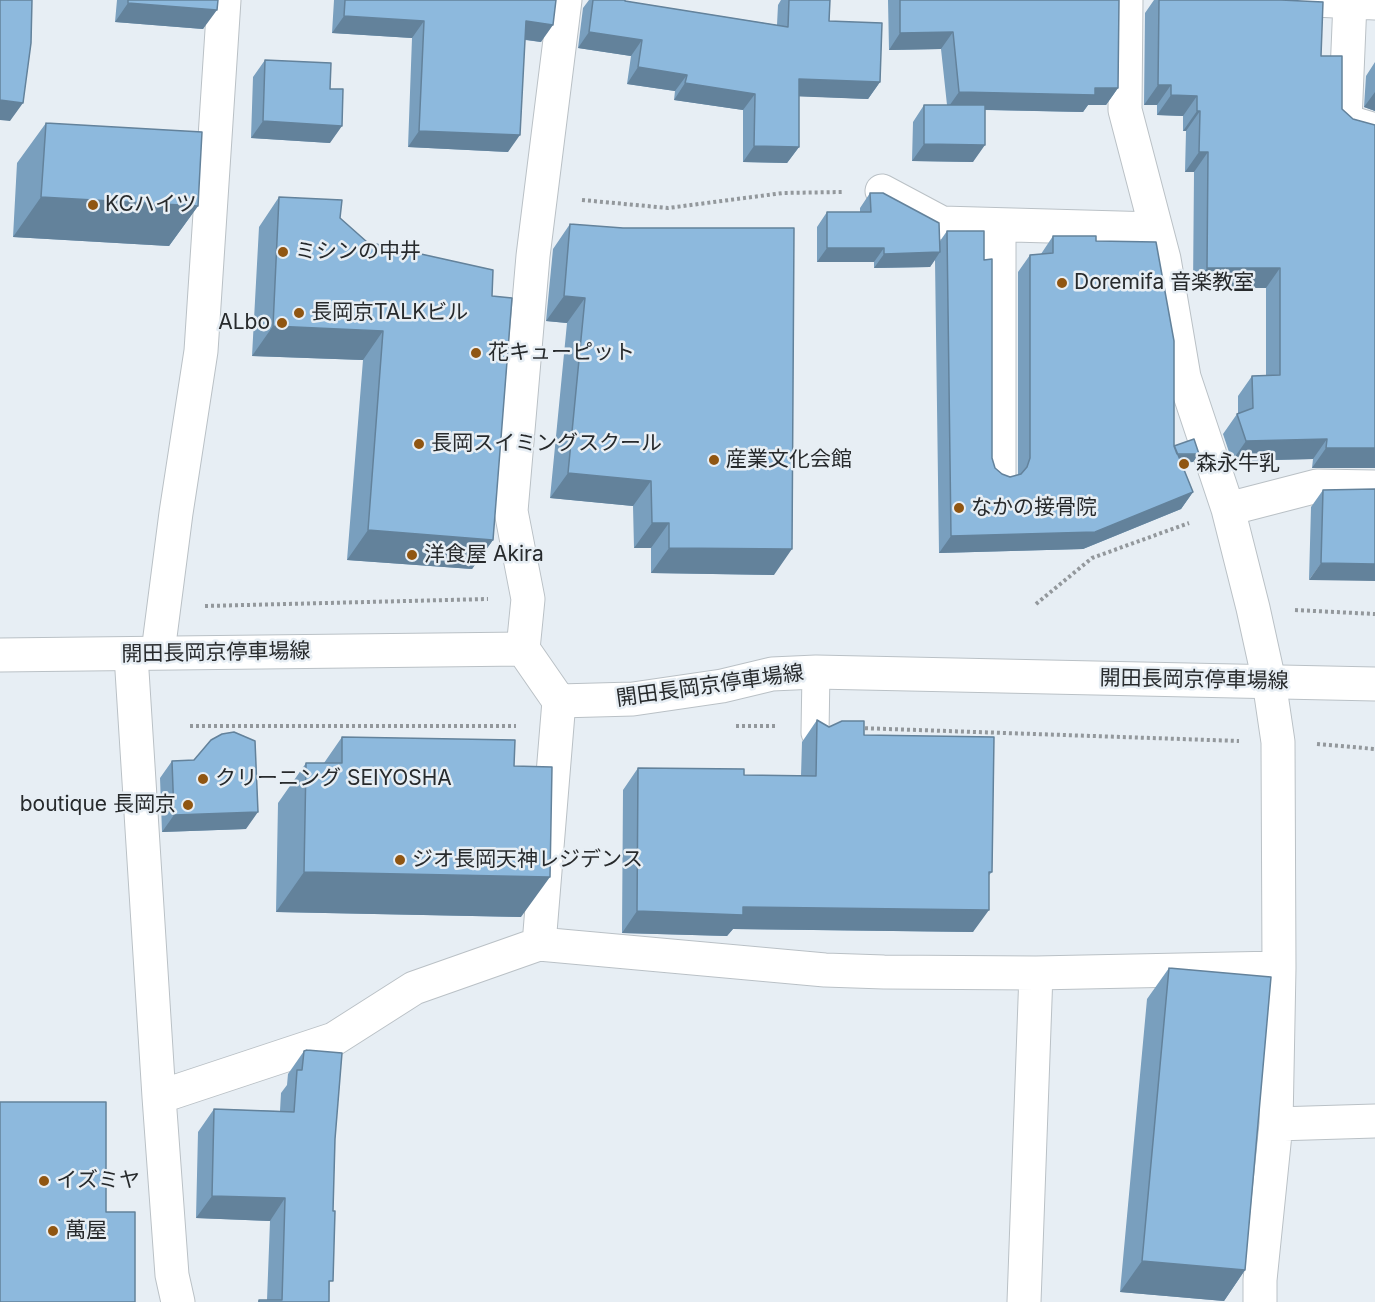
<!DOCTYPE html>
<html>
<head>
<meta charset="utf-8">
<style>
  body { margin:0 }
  canvas { display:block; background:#e7eef4 }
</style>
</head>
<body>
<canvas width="1375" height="1302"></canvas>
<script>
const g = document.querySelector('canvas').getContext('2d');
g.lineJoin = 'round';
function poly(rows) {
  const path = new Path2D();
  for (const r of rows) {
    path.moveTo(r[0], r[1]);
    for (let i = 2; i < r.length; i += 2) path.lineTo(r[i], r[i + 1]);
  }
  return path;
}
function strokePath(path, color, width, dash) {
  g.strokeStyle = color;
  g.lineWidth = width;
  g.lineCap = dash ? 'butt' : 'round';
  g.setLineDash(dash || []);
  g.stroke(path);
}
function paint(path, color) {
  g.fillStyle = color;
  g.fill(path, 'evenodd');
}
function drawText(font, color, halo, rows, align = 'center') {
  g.font = font + ' Inter,"Noto Sans JP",sans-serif';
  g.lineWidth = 5;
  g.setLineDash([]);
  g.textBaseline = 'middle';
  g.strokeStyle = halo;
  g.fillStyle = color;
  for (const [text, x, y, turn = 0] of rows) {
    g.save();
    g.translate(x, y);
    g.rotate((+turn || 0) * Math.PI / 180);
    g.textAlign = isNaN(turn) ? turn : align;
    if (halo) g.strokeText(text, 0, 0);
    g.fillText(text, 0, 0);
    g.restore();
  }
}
const lane = poly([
  [815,733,816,672]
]);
const street = poly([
  [1126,0,1125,110,1164,259,1184,377,1228,509,1253,608,1269,681,1278,742,1279,968,1276,1124,1260,1280,1260,1302],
  [1315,0,1375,3],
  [1350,2,1345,121,1375,130],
  [882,191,942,223,1155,229],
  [999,226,999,475],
  [1228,509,1317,486,1375,487],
  [523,649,528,599,511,511,533,256,565,0],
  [158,652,176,513,201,351,224,0],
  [131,655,159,1097,172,1275,178,1302],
  [539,944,559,701],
  [159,1097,334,1039,414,988,539,944,825,970,884,972,1036,973,1279,968],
  [1276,1124,1375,1121],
  [1024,1302,1036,973]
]);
const secondary = poly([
  [0,655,523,649,559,701,633,699,722,686,772,674,816,672,1375,684]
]);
strokePath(lane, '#bac1c6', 29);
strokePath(street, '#bac1c6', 35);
strokePath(secondary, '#bac1c6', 35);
strokePath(poly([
  [582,200,668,208,783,193,843,192],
  [1036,604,1092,558,1189,523],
  [205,606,488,599],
  [1295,610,1375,614],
  [190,726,516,726],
  [736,726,777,726],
  [859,728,1239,741],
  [1317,744,1375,749]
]), '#93989c', 4, [3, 3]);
strokePath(lane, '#fff', 27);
strokePath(street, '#fff', 33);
strokePath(secondary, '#fff', 33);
paint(poly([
  [117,0,218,0,203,29,115,22],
  [334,0,556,0,541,42,525,40,508,152,408,147,412,38,332,33],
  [589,0,625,0,625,1,777,25,778,5,781,0,830,0,829,21,880,82,868,99,799,96,799,147,787,163,743,162,743,110,674,100,675,91,627,84,631,56,578,48,583,8],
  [888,0,1119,0,1118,88,1106,105,1088,105,1083,112,985,110,973,162,912,161,913,122,924,105,947,105,941,49,889,50],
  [1154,0,1281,0,1321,56,1342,109,1353,119,1375,125,1375,468,1312,468,1313,459,1232,461,1223,434,1237,414,1238,414,1238,396,1252,376,1266,376,1266,288,1193,288,1194,172,1185,172,1186,131,1183,131,1183,116,1157,115,1157,105,1144,105,1145,13],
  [265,60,330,89,330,143,251,138,253,77],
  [1375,62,1375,111,1364,107,1366,76],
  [46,123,198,206,169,246,13,237,17,163],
  [870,193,940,241,947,231,984,260,992,458,995,468,1002,474,1010,477,1018,475,1018,272,1030,255,1041,254,1053,236,1096,241,1174,446,1199,454,1193,462,1181,463,1193,492,1181,509,1083,549,939,553,935,260,930,267,874,268,874,262,817,262,817,227,827,212,860,212,860,208],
  [279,197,340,218,367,242,492,296,493,540,472,569,347,560,363,360,252,356,259,227],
  [570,224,774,575,651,573,651,548,634,548,633,506,550,498,567,323,546,321,553,249],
  [1375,489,1309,580,1311,507,1323,490],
  [817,720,829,727,864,735,992,872,989,875,973,932,733,929,727,936,622,933,623,790,638,768,744,775,801,776,802,742],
  [342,737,514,766,521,917,276,912,278,803,306,763,324,763],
  [172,761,246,829,162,832,160,778],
  [1169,968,1245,1270,1224,1301,1120,1292,1147,999],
  [304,1051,335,1139,329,1302,258,1302,259,1300,267,1300,270,1221,196,1218,198,1132,214,1109,280,1111,281,1093,287,1085,288,1074]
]), '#799fbe');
paint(poly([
  [128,3,217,10,203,29,115,22],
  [344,16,424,21,412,38,332,33],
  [526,21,553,25,541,42,514,38],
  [589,32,642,40,631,56,578,48],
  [953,32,941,49,889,50,900,33],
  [638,67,687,75,675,91,627,84],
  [799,79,880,82,868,99,788,96],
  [685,83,755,94,743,110,674,100],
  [1158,85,1171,85,1157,105,1144,105],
  [1095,88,1118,88,1106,105,1088,105,1083,112,947,109,959,92],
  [1375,92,1375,111,1364,107],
  [1171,95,1197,96,1183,116,1157,115],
  [0,100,23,103,10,121,0,120],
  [1197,111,1200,111,1186,131,1183,131],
  [263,121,342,126,330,143,251,138],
  [419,131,520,135,508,152,408,147],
  [924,144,985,145,973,162,912,161],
  [754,146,799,147,787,163,743,162],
  [1199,152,1208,152,1194,172,1185,172],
  [41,197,198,206,169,246,13,237],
  [827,248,884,248,874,262,817,262],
  [940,252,930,267,874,268,884,254],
  [1207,268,1280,268,1266,288,1193,288],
  [564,296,585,298,567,323,546,321],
  [273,326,383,331,363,360,252,356],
  [1327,439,1313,459,1232,461,1246,441],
  [1326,448,1375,448,1375,468,1312,468],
  [1199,454,1193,462,1163,463,1169,455],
  [568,473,651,481,633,506,550,498],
  [1193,492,1181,509,1083,549,939,553,951,536],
  [652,523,669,523,651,548,634,548],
  [368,530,493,540,472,569,347,560],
  [669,548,792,549,774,575,651,573],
  [1321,563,1375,564,1375,581,1309,580],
  [258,812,246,829,162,832,174,815],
  [304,872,550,877,521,917,276,912],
  [743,907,989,910,973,932,733,929,727,936,622,933,637,911],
  [212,1196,285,1198,270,1221,196,1218],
  [1142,1261,1245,1270,1224,1301,1120,1292]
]), '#63829b');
const building = poly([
  [0,0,32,0,31,43,23,103,0,100,0,0],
  [128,0,218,0,217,10,128,3,128,0],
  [345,0,556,0,553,25,526,21,520,135,419,131,424,21,344,16,345,0],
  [593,0,625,0,625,1,788,27,789,0,830,0,829,21,882,23,880,82,799,79,799,147,754,146,755,94,685,83,687,75,638,67,642,40,589,32,593,0],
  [900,0,1119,0,1118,88,1095,88,1095,95,959,92,953,32,900,33,900,0],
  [1159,0,1281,0,1323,2,1321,56,1342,56,1342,109,1353,119,1375,125,1375,448,1326,448,1327,439,1246,441,1237,414,1253,408,1252,376,1280,375,1280,268,1207,268,1208,152,1199,152,1200,111,1197,111,1197,96,1171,95,1171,85,1158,85,1159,0],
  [265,60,331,63,330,89,343,89,342,126,263,121,265,60],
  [924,105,985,105,985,145,924,144,924,105],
  [46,123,202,132,198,206,41,197,46,123],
  [870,193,883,193,939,223,940,252,884,254,884,248,827,248,827,212,871,212,870,193],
  [279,197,342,200,340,218,367,242,493,270,492,296,512,298,493,540,368,530,383,331,273,326,279,197],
  [570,224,623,228,794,228,792,549,669,548,669,523,652,523,651,481,568,473,585,298,564,296,570,224],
  [947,231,984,231,984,260,992,259,992,458,995,468,1002,474,1010,477,1021,474,1027,467,1030,458,1030,255,1053,253,1053,236,1096,236,1096,241,1156,242,1174,341,1174,445,1193,492,1095,532,951,536,947,231],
  [1194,439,1199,454,1177,454,1174,446,1194,439],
  [1375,489,1375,564,1321,563,1323,490,1375,489],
  [817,720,829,727,842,721,864,721,864,735,994,737,992,872,989,872,989,910,743,907,743,915,637,911,638,768,744,769,744,775,816,776,817,720],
  [234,732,255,741,258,812,174,815,172,761,194,760,211,740,222,734,234,732],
  [342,737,515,740,514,766,552,767,550,877,304,872,306,763,342,763,342,737],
  [1169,968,1271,977,1245,1270,1142,1261,1169,968],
  [307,1050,342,1053,335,1139,333,1211,335,1211,333,1281,329,1281,329,1302,259,1302,259,1300,282,1300,285,1198,212,1196,214,1109,294,1112,297,1070,302,1070,304,1051,307,1050],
  [0,1102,106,1102,106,1212,135,1212,135,1302,0,1302,0,1102]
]);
paint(building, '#8db9dd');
strokePath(building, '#63829b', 1.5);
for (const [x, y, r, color] of [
  [93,205,6,"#905612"],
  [283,252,6,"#905612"],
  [1062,283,6,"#905612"],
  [299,313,6,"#905612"],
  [282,323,6,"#905612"],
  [476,353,6,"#905612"],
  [419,444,6,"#905612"],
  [714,460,6,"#905612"],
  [1184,464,6,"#905612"],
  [959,508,6,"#905612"],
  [412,555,6,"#905612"],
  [203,779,6,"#905612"],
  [188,805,6,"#905612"],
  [400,860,6,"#905612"],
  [44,1181,6,"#905612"],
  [53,1231,6,"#905612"]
]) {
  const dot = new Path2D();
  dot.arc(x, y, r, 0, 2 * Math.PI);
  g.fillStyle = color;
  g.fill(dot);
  strokePath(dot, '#e7eef4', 2);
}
drawText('21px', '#272a2c', '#e7eef4', [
  ["KCハイツ",105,205],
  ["ミシンの中井",295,252],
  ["Doremifa 音楽教室",1074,283],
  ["長岡京TALKビル",311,313],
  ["ALbo",270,323,"right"],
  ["花キューピット",488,353],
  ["長岡スイミングスクール",431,444],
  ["産業文化会館",726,460],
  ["森永牛乳",1196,464],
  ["なかの接骨院",971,508],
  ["洋食屋 Akira",424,555],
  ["クリーニング SEIYOSHA",215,779],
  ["boutique 長岡京",176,805,"right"],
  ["ジオ長岡天神レジデンス",412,860],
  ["イズミヤ",56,1181],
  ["萬屋",65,1231]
], 'left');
drawText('21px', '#272a2c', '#e7eef4', [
  ["開田長岡京停車場線",216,653,-1],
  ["開田長岡京停車場線",1194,680,1],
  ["開田長岡京停車場線",710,686,-8]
]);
</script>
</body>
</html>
